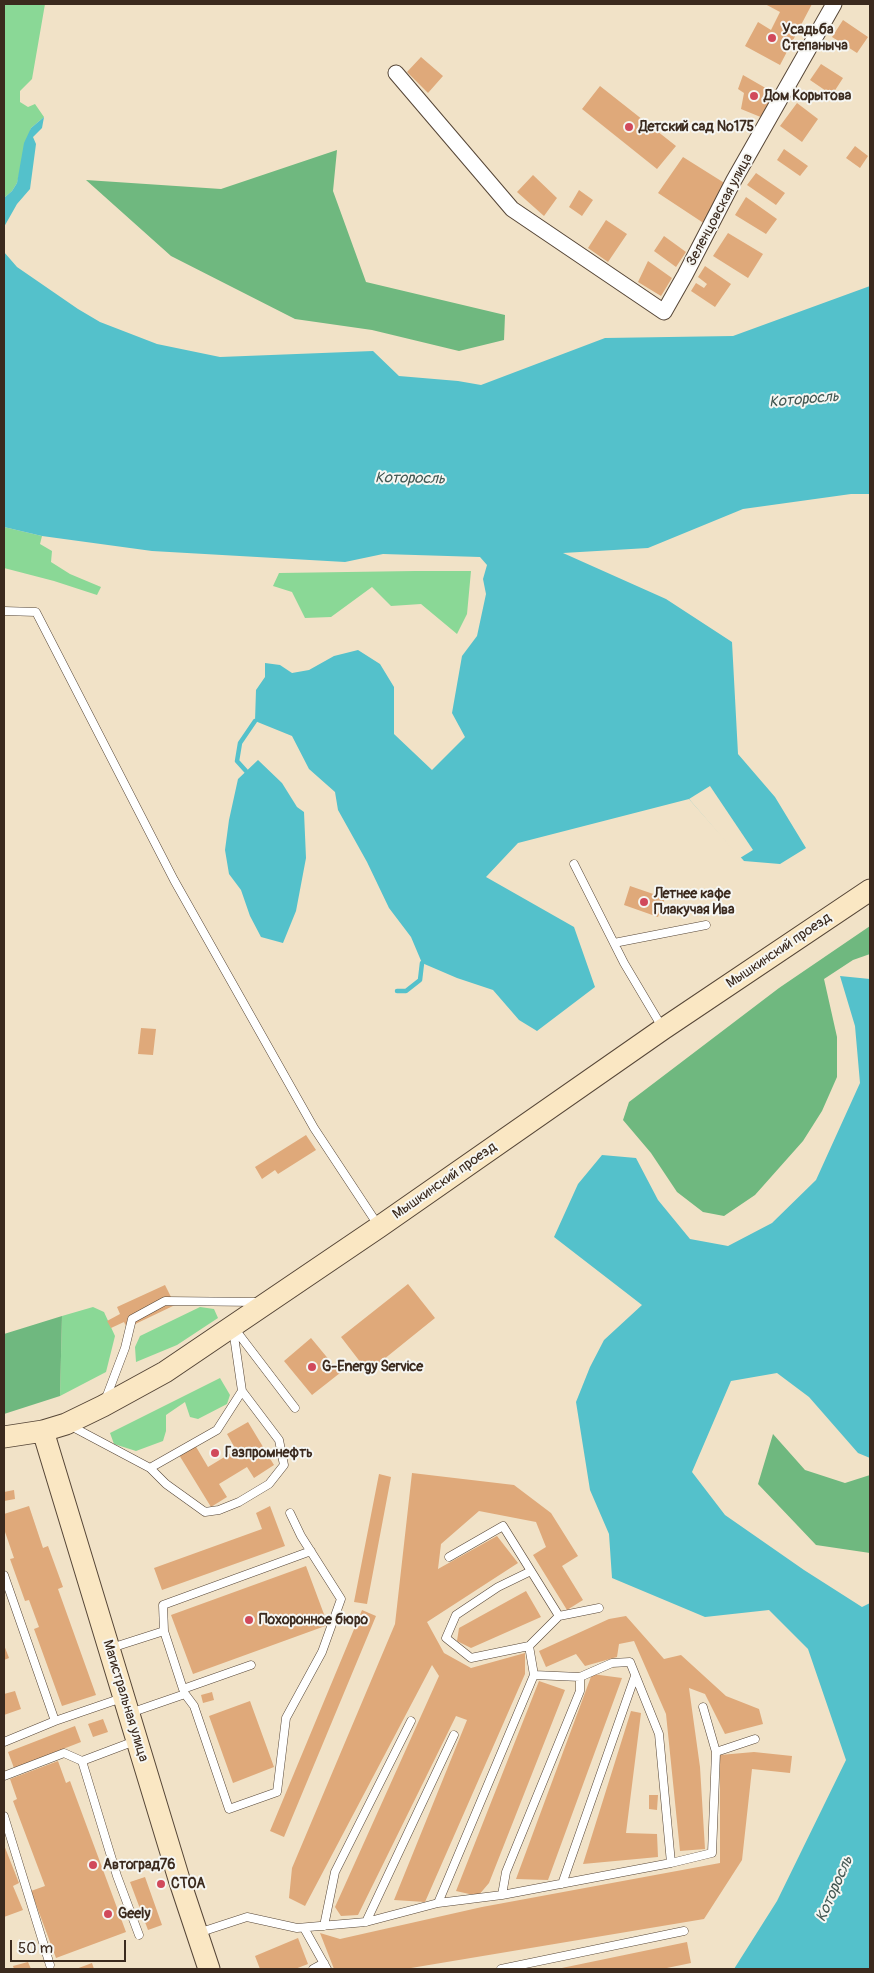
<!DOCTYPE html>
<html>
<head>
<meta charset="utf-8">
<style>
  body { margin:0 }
  #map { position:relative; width:874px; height:1973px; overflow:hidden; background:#f1e2c7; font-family:Pangolin,sans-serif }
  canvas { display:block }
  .frame { position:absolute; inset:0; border:5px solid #3b2a1e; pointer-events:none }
  .scale { position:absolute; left:10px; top:1940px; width:116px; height:22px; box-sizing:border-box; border:2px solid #3b2a1e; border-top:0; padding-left:6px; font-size:15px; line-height:18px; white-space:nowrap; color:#3b2a1e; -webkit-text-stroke:4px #f6f6f2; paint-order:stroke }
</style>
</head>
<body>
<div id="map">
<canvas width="874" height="1973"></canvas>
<div class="frame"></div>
<div class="scale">50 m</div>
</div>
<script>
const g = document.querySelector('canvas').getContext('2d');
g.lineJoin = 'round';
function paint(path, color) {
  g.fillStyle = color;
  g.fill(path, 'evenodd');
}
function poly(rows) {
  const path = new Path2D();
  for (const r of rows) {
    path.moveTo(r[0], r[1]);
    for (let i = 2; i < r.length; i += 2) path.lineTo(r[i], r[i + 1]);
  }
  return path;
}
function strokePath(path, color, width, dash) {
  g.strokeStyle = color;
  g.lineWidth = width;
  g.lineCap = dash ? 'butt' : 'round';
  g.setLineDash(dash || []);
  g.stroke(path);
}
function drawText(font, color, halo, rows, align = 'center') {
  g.font = font + ' Pangolin,sans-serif';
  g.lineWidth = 4;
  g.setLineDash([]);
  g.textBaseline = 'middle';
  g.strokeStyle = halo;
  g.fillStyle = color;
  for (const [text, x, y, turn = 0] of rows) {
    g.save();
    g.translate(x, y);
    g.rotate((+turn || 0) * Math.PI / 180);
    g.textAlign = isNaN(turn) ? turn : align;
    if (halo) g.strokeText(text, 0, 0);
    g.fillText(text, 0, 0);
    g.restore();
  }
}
paint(poly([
  [4,4,45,4,32,79,20,91,20,102,28,107,35,104,44,117,31,128,17,183,12,191,4,198],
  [4,527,42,536,40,544,52,551,51,562,70,574,101,587,97,595,54,581,4,568],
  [415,571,471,571,467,614,457,634,421,604,391,606,372,587,331,617,305,618,292,592,273,586,279,573],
  [93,1307,104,1312,115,1336,106,1372,60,1396,62,1316],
  [200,1307,214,1309,218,1318,177,1345,136,1362,135,1347,140,1336],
  [220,1378,230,1395,227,1404,198,1419,190,1417,185,1402,166,1415,166,1431,163,1441,136,1451,114,1444,110,1433]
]), '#8ad896');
paint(poly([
  [337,150,333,191,366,282,505,315,504,340,459,351,372,330,295,319,171,256,86,180,221,189],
  [870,926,870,954,853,960,824,979,837,1037,837,1077,822,1111,803,1141,755,1195,724,1216,703,1212,677,1192,651,1153,623,1120,629,1102,779,988],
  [62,1316,60,1396,4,1414,4,1334],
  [773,1434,805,1470,845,1483,870,1475,870,1553,816,1545,758,1484]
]), '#6fb87f');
paint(poly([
  [44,117,42,128,33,137,36,144,30,189,17,204,4,227,4,198,12,191,17,183,24,143,31,128],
  [4,252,17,267,78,309,100,322,157,344,220,357,373,351,399,376,458,381,481,385,605,338,733,336,870,286,870,494,851,494,743,509,648,548,563,553,666,599,732,642,738,754,775,797,806,848,780,864,744,861,689,799,518,843,486,877,574,927,595,987,537,1031,519,1020,493,990,457,978,422,963,411,937,389,908,367,862,338,810,335,792,309,769,292,736,255,721,256,690,265,677,265,663,280,665,292,673,309,670,334,656,358,650,380,664,394,687,394,734,432,770,465,737,452,713,462,656,477,636,486,594,483,579,487,565,480,557,383,554,345,562,152,551,42,536,4,527],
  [258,760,282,783,297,807,304,812,306,858,296,911,283,943,261,937,250,916,241,890,229,874,225,850,229,820,238,779],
  [840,976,870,979,870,1458,858,1453,809,1397,777,1373,731,1381,692,1472,725,1515,804,1570,862,1607,870,1603,870,1969,734,1969,777,1901,846,1760,808,1649,769,1610,705,1617,612,1578,609,1534,590,1490,576,1402,590,1367,604,1340,642,1305,554,1237,578,1184,602,1155,636,1158,658,1200,690,1239,728,1246,772,1223,816,1180,860,1083,855,1026]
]), '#54c1cb');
paint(poly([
  [710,786,753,850,740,858,689,799]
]), '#f1e2c7');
strokePath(poly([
  [246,771,237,761,240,743,255,721],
  [397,991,406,991,420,980,422,963]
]), '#54c1cb', 4.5);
paint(poly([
  [765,4,812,4,780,65,745,46,758,22,771,30,780,12],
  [843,20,868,37,857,53,832,37],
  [421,57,443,76,428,93,407,72],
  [821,64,843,78,832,95,810,80],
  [743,75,776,94,763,118,741,109,744,93,738,89],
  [600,86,676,146,657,169,582,109],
  [797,103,818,119,802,142,780,126],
  [855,146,868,156,860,168,846,158],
  [784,149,808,166,800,176,777,160],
  [683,157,726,184,705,224,658,193],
  [756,173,785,193,776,205,747,185],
  [533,175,557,198,544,216,517,192],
  [579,190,593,200,582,216,569,207],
  [746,197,777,219,766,234,735,215],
  [606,220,627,234,608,262,588,248],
  [728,233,763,254,748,278,713,256],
  [664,236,686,252,676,267,654,251],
  [648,261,672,278,661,296,638,282],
  [705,266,731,284,715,307,691,291,696,283,704,288,707,284,698,277],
  [630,886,665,898,658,917,624,905],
  [141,1028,156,1029,153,1055,138,1054],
  [306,1135,316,1150,278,1174,275,1170,262,1179,255,1167],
  [408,1284,435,1318,368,1372,341,1337],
  [165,1285,175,1305,127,1328,124,1322,111,1328,107,1321,120,1314,117,1307],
  [311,1338,340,1373,312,1395,284,1361],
  [248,1422,274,1465,254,1478,247,1467,219,1484,227,1497,211,1507,176,1450,192,1440,208,1467,236,1450,227,1434],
  [412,1473,514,1485,551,1513,578,1556,562,1566,583,1600,567,1610,533,1555,546,1547,536,1522,479,1511,441,1544,438,1569,497,1536,518,1563,427,1622,444,1653,471,1668,525,1653,525,1674,425,1902,394,1900,467,1720,456,1716,358,1915,341,1916,335,1907,439,1676,432,1665,305,1906,289,1898,292,1868,395,1624],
  [379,1474,391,1477,367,1604,354,1602],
  [14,1490,15,1499,4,1501,4,1492],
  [29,1506,43,1548,48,1546,63,1587,58,1589,96,1695,62,1706,34,1629,39,1627,29,1600,25,1601,10,1559,14,1558,4,1529,4,1514],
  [270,1506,285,1546,162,1590,154,1568,262,1529,256,1513],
  [306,1566,328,1625,193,1674,171,1615],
  [526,1591,541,1617,471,1648,457,1641,459,1628],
  [362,1610,376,1616,284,1837,270,1831],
  [626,1616,664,1659,681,1655,726,1696,759,1709,763,1724,725,1734,705,1694,689,1688,700,1767,705,1849,680,1851,666,1714,634,1641,619,1644,617,1657,585,1666,576,1654,546,1667,539,1651,609,1619],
  [4,1645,9,1658,4,1660],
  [592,1674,622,1678,548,1880,516,1879],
  [539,1681,565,1690,489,1883,478,1896,456,1891],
  [15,1691,21,1709,4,1715,4,1694],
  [212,1692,214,1700,203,1703,201,1695],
  [250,1701,274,1767,233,1783,209,1716],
  [631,1711,641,1713,626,1833,657,1834,658,1857,583,1864],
  [103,1719,108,1732,93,1737,88,1724],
  [75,1726,81,1742,14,1768,8,1752],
  [754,1752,792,1756,790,1773,752,1769,742,1860,704,1919,405,1969,334,1969,320,1933,340,1939,482,1907,720,1863,720,1755],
  [58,1761,66,1783,70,1781,126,1932,56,1958,31,1891,45,1886,13,1801,17,1799,10,1779],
  [649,1795,658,1795,657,1810,649,1809],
  [4,1845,19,1883,13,1886,23,1910,4,1917],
  [145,1877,162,1925,148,1930,130,1882],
  [298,1938,308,1964,295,1969,260,1969,255,1956],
  [687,1942,691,1963,662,1969,557,1969],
  [28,1962,31,1969,14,1969,13,1966],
  [92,1963,94,1969,76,1969]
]), '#dfa97a');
const lane = poly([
  [4,611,36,612,174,880,314,1128,378,1225],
  [574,864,624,963,662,1027],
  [614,943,706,925],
  [234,1328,295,1408],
  [106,1398,125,1348,132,1319,165,1301,258,1302],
  [69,1425,150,1468,217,1430,242,1391,233,1329],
  [150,1468,166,1484,205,1512,219,1510,239,1502,269,1484,284,1465,279,1440,242,1391],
  [449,1557,503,1526,559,1616,529,1646,534,1675,438,1903,502,1895,506,1872,580,1691,580,1677,612,1663,630,1662,659,1734,671,1863,712,1853,716,1752,703,1707],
  [4,1575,55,1721,122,1698],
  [559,1616,599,1608],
  [164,1631,163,1605,311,1551],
  [529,1646,471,1658,446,1638,456,1615,498,1587,531,1571],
  [111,1648,164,1631,183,1689,251,1665],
  [534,1675,580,1677],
  [185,1694,194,1706,229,1809,277,1792,286,1718,322,1652,341,1599,301,1536,290,1513],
  [130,1713,185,1694,184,1691],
  [4,1742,55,1721],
  [716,1752,755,1739],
  [82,1761,117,1876,139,1935],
  [4,1776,64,1753,82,1761,135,1741],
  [4,1816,50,1965],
  [562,1884,635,1676],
  [502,1895,671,1863],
  [366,1922,454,1735],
  [324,1926,335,1872,411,1721],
  [304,1928,327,1969],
  [198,1933,247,1917,297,1928,366,1922,438,1903],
  [313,1969,324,1963],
  [501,1969,684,1931]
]);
const street = poly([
  [396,73,512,209,664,312,685,275,734,180,834,4]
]);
const secondary = poly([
  [43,1431,179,1879,209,1969],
  [4,1437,43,1431,66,1424,103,1406,165,1372,379,1227,663,1029,870,890]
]);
strokePath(lane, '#564637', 9);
strokePath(street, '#564637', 17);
strokePath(secondary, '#564637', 23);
strokePath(lane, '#fff', 8);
strokePath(street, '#fff', 15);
strokePath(secondary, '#fae7c3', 21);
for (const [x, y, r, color] of [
  [772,38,5,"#d1495b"],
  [754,96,5,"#d1495b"],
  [629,127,5,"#d1495b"],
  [644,902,5,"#d1495b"],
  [312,1367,5,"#d1495b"],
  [215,1453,5,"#d1495b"],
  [249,1620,5,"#d1495b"],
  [93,1865,5,"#d1495b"],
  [161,1884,5,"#d1495b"],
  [108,1914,5,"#d1495b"]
]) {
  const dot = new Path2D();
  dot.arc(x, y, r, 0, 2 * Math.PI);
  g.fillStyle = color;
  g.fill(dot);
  strokePath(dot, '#f6f6f2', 2);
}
drawText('bold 14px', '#3b2a1e', '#f6f6f2', [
  ["Усадьба",782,30],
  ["Степаныча",782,46],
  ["Дом Корытова",764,96],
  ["Детский сад №175",639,127],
  ["Летнее кафе",654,894],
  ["Плакучая Ива",654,910],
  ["G-Energy Service",322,1367],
  ["Газпромнефть",225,1453],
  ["Похоронное бюро",259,1620],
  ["Автоград76",103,1865],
  ["СТОА",171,1884],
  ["Geely",118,1914]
], 'left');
drawText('14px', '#3b2a1e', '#f6f6f2', [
  ["Зеленцовская улица",720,210,-62],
  ["Мышкинский проезд",779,951,-34],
  ["Мышкинский проезд",445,1181,-35],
  ["Магистральная улица",125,1701,73]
]);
drawText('italic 15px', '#425752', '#f6f6f2', [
  ["Которосль",804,400,-5],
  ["Которосль",410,479,1],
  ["Которосль",835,1889,-66]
]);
</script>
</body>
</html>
